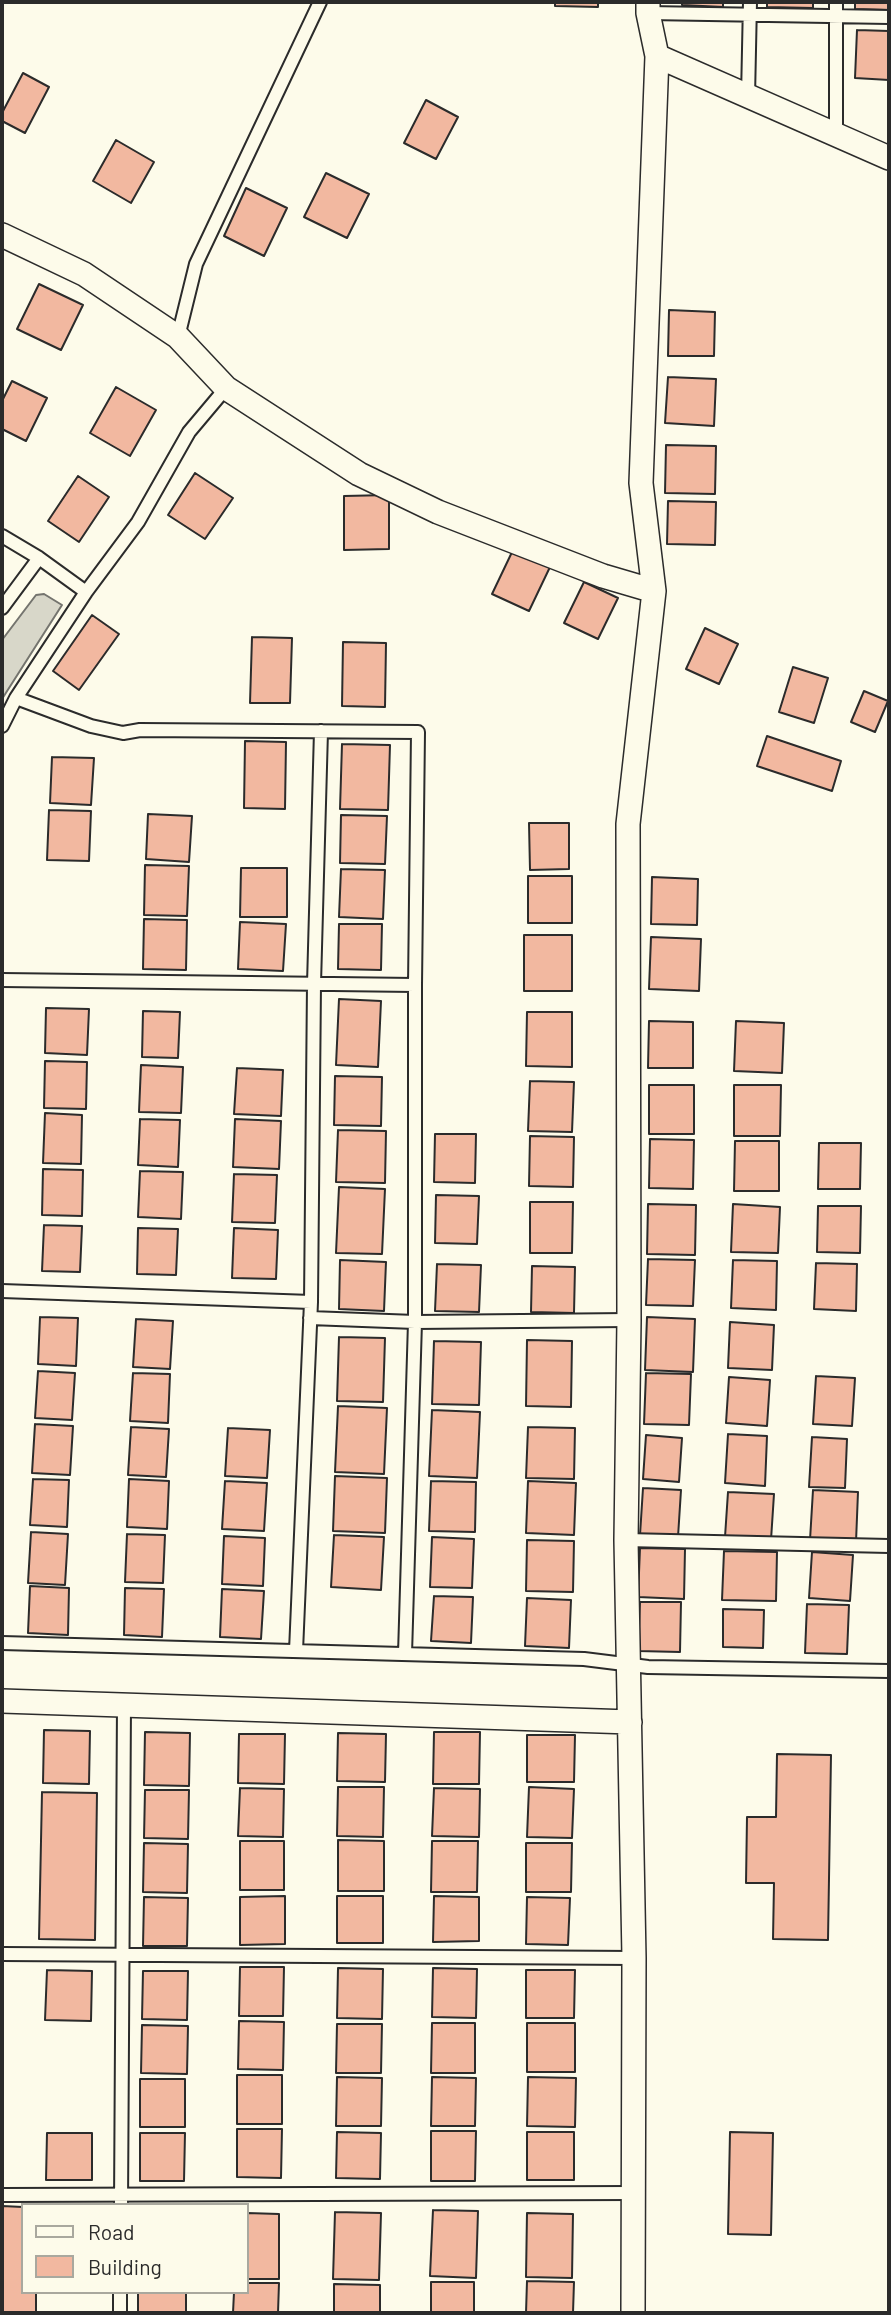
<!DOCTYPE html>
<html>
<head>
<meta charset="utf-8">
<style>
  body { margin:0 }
  #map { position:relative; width:891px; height:2315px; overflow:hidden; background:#fdfbea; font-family:Barlow,sans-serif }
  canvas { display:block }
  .frame { position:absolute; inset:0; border:4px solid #2b2b2b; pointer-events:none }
  .legend { position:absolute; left:21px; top:2203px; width:228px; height:91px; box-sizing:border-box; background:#fdfbea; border:2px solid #a9a89e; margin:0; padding:9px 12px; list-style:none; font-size:21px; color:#2b2b2b }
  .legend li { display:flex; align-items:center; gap:14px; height:35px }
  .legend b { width:35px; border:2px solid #a9a89e }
</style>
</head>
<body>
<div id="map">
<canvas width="891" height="2315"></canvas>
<div class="frame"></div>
<ul class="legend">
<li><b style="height:9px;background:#fdfbea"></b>Road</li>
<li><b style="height:19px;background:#f2b8a0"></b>Building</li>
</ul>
</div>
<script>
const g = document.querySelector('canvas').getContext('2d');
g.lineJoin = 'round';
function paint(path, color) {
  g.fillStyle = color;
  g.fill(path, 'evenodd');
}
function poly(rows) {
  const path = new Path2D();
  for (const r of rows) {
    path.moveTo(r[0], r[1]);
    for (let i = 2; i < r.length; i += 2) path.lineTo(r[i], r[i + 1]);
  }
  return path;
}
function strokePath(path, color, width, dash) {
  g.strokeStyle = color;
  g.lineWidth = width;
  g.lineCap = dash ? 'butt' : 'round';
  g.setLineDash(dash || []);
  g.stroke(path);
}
const water = poly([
  [44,594,62,605,2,699,2,640,36,595,44,594]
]);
paint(water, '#d8d7c9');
strokePath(water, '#74746e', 2);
const building = poly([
  [555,2,598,2,598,7,555,6,555,2],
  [682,2,723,2,723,7,682,5,682,2],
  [767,2,813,2,813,8,767,7,767,2],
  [855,2,889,2,889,10,855,9,855,2],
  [857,30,889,31,889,80,855,78,857,30],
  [23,73,49,87,25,133,2,121,2,113,23,73],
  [426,100,458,117,436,159,404,143,426,100],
  [116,140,154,162,131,203,93,181,116,140],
  [326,173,369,194,347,238,304,217,326,173],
  [246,188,287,208,264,256,224,236,246,188],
  [39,284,83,305,61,350,17,329,39,284],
  [669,310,715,312,714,356,668,356,669,310],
  [668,377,716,379,714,426,665,423,668,377],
  [12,381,47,398,26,441,2,429,2,401,12,381],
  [116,387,156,410,130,456,90,433,116,387],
  [666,445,716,446,715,494,665,493,666,445],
  [195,473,233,498,205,539,168,515,195,473],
  [78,476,109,497,79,542,48,521,78,476],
  [389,495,389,549,344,550,344,496,389,495],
  [668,501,716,502,715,545,667,544,668,501],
  [513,550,550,567,529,611,492,594,513,550],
  [584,582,618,598,598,639,564,623,584,582],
  [92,615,119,634,79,690,53,671,92,615],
  [705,628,738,644,719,684,686,669,705,628],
  [252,637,292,638,290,703,250,703,252,637],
  [343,642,386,643,385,707,342,706,343,642],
  [793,667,828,678,814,723,779,712,793,667],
  [864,691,888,701,875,732,851,722,864,691],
  [767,736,841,761,832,791,757,766,767,736],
  [245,741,286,742,285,809,244,808,245,741],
  [342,744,390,745,388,810,340,809,342,744],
  [52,757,94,758,91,805,50,803,52,757],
  [49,810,91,811,89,861,47,860,49,810],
  [148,814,192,816,189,862,146,859,148,814],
  [341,815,387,816,385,864,340,863,341,815],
  [529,823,569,823,569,869,530,870,529,823],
  [145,865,189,866,187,916,144,915,145,865],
  [241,868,287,868,287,917,240,917,241,868],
  [341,869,385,870,383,919,339,917,341,869],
  [528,876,572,876,572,923,528,923,528,876],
  [652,877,698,879,697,925,651,924,652,877],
  [144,919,187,920,186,970,143,969,144,919],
  [240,922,286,924,283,971,238,969,240,922],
  [339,924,382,924,381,970,338,969,339,924],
  [524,935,572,935,572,991,524,991,524,935],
  [651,937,701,939,699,991,649,989,651,937],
  [339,999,381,1001,378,1067,336,1065,339,999],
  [46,1008,89,1009,87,1055,45,1053,46,1008],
  [143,1011,180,1012,178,1058,142,1057,143,1011],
  [527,1012,572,1012,572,1067,526,1066,527,1012],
  [649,1021,693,1022,693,1068,648,1068,649,1021],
  [736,1021,784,1023,782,1073,734,1071,736,1021],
  [45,1061,87,1062,86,1109,44,1108,45,1061],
  [141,1065,183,1067,181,1113,139,1112,141,1065],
  [237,1068,283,1070,281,1116,234,1114,237,1068],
  [335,1076,382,1077,381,1126,334,1125,335,1076],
  [530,1081,574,1082,572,1132,528,1131,530,1081],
  [649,1085,694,1085,694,1134,649,1134,649,1085],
  [734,1085,781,1085,780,1136,734,1136,734,1085],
  [45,1113,82,1115,81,1164,43,1163,45,1113],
  [140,1119,180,1120,178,1167,138,1165,140,1119],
  [235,1119,281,1121,279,1169,233,1167,235,1119],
  [338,1130,386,1131,385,1183,336,1182,338,1130],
  [435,1134,476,1134,475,1183,434,1182,435,1134],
  [530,1136,574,1137,573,1187,529,1186,530,1136],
  [650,1139,694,1140,693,1189,649,1188,650,1139],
  [735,1141,779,1141,779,1191,734,1191,735,1141],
  [819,1143,861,1143,860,1189,818,1189,819,1143],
  [43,1169,83,1170,82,1216,42,1215,43,1169],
  [140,1171,183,1172,181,1219,138,1217,140,1171],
  [234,1174,277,1175,275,1223,232,1222,234,1174],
  [339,1187,385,1189,382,1254,336,1253,339,1187],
  [436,1195,479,1196,477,1244,435,1243,436,1195],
  [530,1202,573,1202,572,1253,530,1253,530,1202],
  [648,1204,696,1205,695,1255,647,1254,648,1204],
  [733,1204,780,1207,778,1253,731,1252,733,1204],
  [818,1206,861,1206,860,1253,817,1252,818,1206],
  [44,1225,82,1226,80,1272,42,1271,44,1225],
  [138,1228,178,1229,176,1275,137,1274,138,1228],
  [234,1228,278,1230,276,1279,232,1278,234,1228],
  [648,1259,695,1260,693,1306,646,1305,648,1259],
  [340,1260,386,1262,384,1311,339,1309,340,1260],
  [733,1260,777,1261,776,1310,731,1308,733,1260],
  [816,1263,857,1264,856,1311,814,1309,816,1263],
  [437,1264,481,1265,479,1312,435,1311,437,1264],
  [532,1266,575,1267,574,1313,531,1312,532,1266],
  [40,1317,78,1318,76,1366,38,1364,40,1317],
  [647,1317,695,1319,693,1372,645,1370,647,1317],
  [136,1319,173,1321,170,1369,133,1367,136,1319],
  [730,1322,774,1325,772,1370,728,1368,730,1322],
  [339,1337,385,1338,383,1402,337,1401,339,1337],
  [527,1340,572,1341,571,1407,526,1406,527,1340],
  [434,1341,481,1342,479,1405,432,1404,434,1341],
  [38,1371,75,1373,72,1420,35,1418,38,1371],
  [133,1373,170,1374,168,1423,130,1421,133,1373],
  [646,1373,691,1374,689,1425,644,1424,646,1373],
  [816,1376,855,1378,852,1426,813,1424,816,1376],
  [729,1377,770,1380,767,1426,726,1423,729,1377],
  [338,1406,387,1408,384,1474,335,1472,338,1406],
  [432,1410,480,1412,477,1478,429,1476,432,1410],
  [35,1424,73,1426,70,1475,32,1473,35,1424],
  [131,1427,169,1429,166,1477,128,1475,131,1427],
  [528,1427,575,1428,574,1479,526,1478,528,1427],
  [228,1428,270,1430,267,1478,225,1476,228,1428],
  [728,1434,767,1436,765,1486,725,1483,728,1434],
  [646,1435,682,1438,679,1482,643,1479,646,1435],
  [812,1437,847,1439,845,1488,809,1487,812,1437],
  [335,1476,387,1478,385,1533,333,1531,335,1476],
  [33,1479,69,1480,67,1527,30,1525,33,1479],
  [129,1479,169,1481,167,1529,127,1527,129,1479],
  [225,1481,267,1483,264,1531,222,1529,225,1481],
  [431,1481,476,1482,475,1532,429,1531,431,1481],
  [528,1481,576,1483,574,1535,526,1533,528,1481],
  [643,1488,681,1490,678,1537,640,1535,643,1488],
  [813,1490,858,1492,856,1542,810,1540,813,1490],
  [728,1492,774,1494,771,1540,725,1537,728,1492],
  [31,1532,68,1534,65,1585,28,1583,31,1532],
  [127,1534,165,1535,163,1583,125,1582,127,1534],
  [334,1535,384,1537,381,1590,331,1587,334,1535],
  [224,1536,265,1538,263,1586,222,1584,224,1536],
  [432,1537,474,1539,472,1588,430,1587,432,1537],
  [527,1540,574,1541,573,1592,526,1591,527,1540],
  [640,1548,685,1549,684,1599,638,1597,640,1548],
  [724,1551,777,1552,776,1601,722,1600,724,1551],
  [812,1552,853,1555,850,1601,809,1598,812,1552],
  [30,1586,69,1588,68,1635,28,1633,30,1586],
  [125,1588,164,1589,162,1637,124,1635,125,1588],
  [222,1589,264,1591,261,1639,220,1637,222,1589],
  [434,1596,473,1597,471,1643,431,1641,434,1596],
  [527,1598,571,1600,569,1648,525,1646,527,1598],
  [640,1602,681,1602,680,1652,638,1651,640,1602],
  [807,1604,849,1605,847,1654,805,1653,807,1604],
  [723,1609,764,1610,763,1648,723,1647,723,1609],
  [44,1730,90,1731,89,1784,43,1783,44,1730],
  [145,1732,190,1733,189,1786,144,1785,145,1732],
  [434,1732,480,1732,479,1784,433,1784,434,1732],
  [338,1733,386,1734,385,1782,337,1781,338,1733],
  [239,1734,285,1734,284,1784,238,1783,239,1734],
  [527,1735,575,1735,574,1782,527,1782,527,1735],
  [777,1754,831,1755,828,1940,773,1939,774,1883,746,1883,747,1817,776,1817,777,1754],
  [338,1787,384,1787,383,1837,337,1836,338,1787],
  [529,1787,574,1789,572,1838,527,1837,529,1787],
  [240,1788,284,1789,283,1837,238,1836,240,1788],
  [434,1788,480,1789,479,1837,432,1836,434,1788],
  [145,1790,189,1790,188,1839,144,1838,145,1790],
  [42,1792,97,1793,95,1940,39,1939,42,1792],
  [338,1840,384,1841,384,1891,338,1891,338,1840],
  [240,1841,284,1841,284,1890,240,1890,240,1841],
  [432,1841,478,1841,477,1892,431,1892,432,1841],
  [144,1843,188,1844,187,1893,143,1892,144,1843],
  [526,1843,572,1843,571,1892,526,1892,526,1843],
  [285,1896,285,1944,240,1945,240,1897,285,1896],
  [337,1896,383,1896,383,1943,337,1943,337,1896],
  [434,1896,479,1897,479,1941,433,1942,434,1896],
  [144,1897,188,1898,187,1946,143,1946,144,1897],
  [527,1897,570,1898,568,1945,526,1944,527,1897],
  [240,1967,284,1967,283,2016,239,2016,240,1967],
  [338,1968,383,1969,382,2019,337,2018,338,1968],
  [433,1968,477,1969,476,2018,432,2017,433,1968],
  [47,1970,92,1971,91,2021,45,2020,47,1970],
  [526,1970,575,1970,574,2018,526,2018,526,1970],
  [143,1971,188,1971,187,2020,142,2019,143,1971],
  [239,2021,284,2022,283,2070,238,2069,239,2021],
  [432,2023,475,2023,475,2073,431,2073,432,2023],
  [527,2023,575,2023,575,2072,527,2072,527,2023],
  [337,2024,382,2024,381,2073,336,2073,337,2024],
  [142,2025,188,2026,187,2074,141,2073,142,2025],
  [237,2075,282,2075,282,2124,237,2124,237,2075],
  [337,2077,382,2078,381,2126,336,2126,337,2077],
  [432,2077,476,2078,475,2126,431,2126,432,2077],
  [528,2077,576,2078,575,2127,527,2126,528,2077],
  [140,2079,185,2079,185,2127,140,2127,140,2079],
  [237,2129,282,2129,281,2178,237,2177,237,2129],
  [431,2131,476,2131,475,2181,431,2181,431,2131],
  [337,2132,381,2133,380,2179,336,2178,337,2132],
  [527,2132,574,2132,574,2180,527,2180,527,2132],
  [730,2132,773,2133,771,2235,728,2234,730,2132],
  [47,2133,92,2133,92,2180,46,2180,47,2133],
  [140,2133,185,2133,184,2181,140,2181,140,2133],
  [2,2206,23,2207,23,2292,36,2292,36,2313,2,2313,2,2206],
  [433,2210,478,2211,476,2278,430,2276,433,2210],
  [335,2212,381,2213,379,2280,333,2279,335,2212],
  [247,2213,279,2214,279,2279,247,2279,247,2213],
  [527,2213,573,2214,572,2278,526,2277,527,2213],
  [527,2281,574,2282,573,2313,526,2313,527,2281],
  [431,2282,474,2282,474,2313,431,2313,431,2282],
  [247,2283,279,2283,278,2313,233,2313,234,2292,247,2292,247,2283],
  [334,2284,380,2285,380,2313,334,2313,334,2284],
  [138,2292,186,2292,186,2313,138,2313,138,2292]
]);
paint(building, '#f2b8a0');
strokePath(building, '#2b2b2b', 2);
const service = poly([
  [836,2,836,134],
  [648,13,889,17],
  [748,97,750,2],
  [178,337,196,264,320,2],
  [2,536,39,558,86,592],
  [2,608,39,558],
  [16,698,91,726,123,733,140,730,418,732,415,985,415,1322,405,1654],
  [2,726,16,698,86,592,138,522,189,432,226,388],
  [2,980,415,985],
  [2,1291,311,1302],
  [310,1318,415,1322,629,1320],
  [626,1540,889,1546],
  [2,1643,584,1659,648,1667,889,1671],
  [296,1651,311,1302,314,984,321,731],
  [2,1954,634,1958],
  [2,2195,634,2193],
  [121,2205,124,1704],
  [120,2313,120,2292]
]);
const minor = poly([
  [657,56,889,158],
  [2,235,84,274,178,337,226,388,359,474,438,512,603,576,654,591],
  [2,1701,630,1722],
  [633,2313,634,1958,626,1540,629,1320,628,824,654,591,641,483,657,56,648,13,648,2]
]);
strokePath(service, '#2b2b2b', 16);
strokePath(minor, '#2b2b2b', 26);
strokePath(service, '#fdfbea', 12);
strokePath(minor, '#fdfbea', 23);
</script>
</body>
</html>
